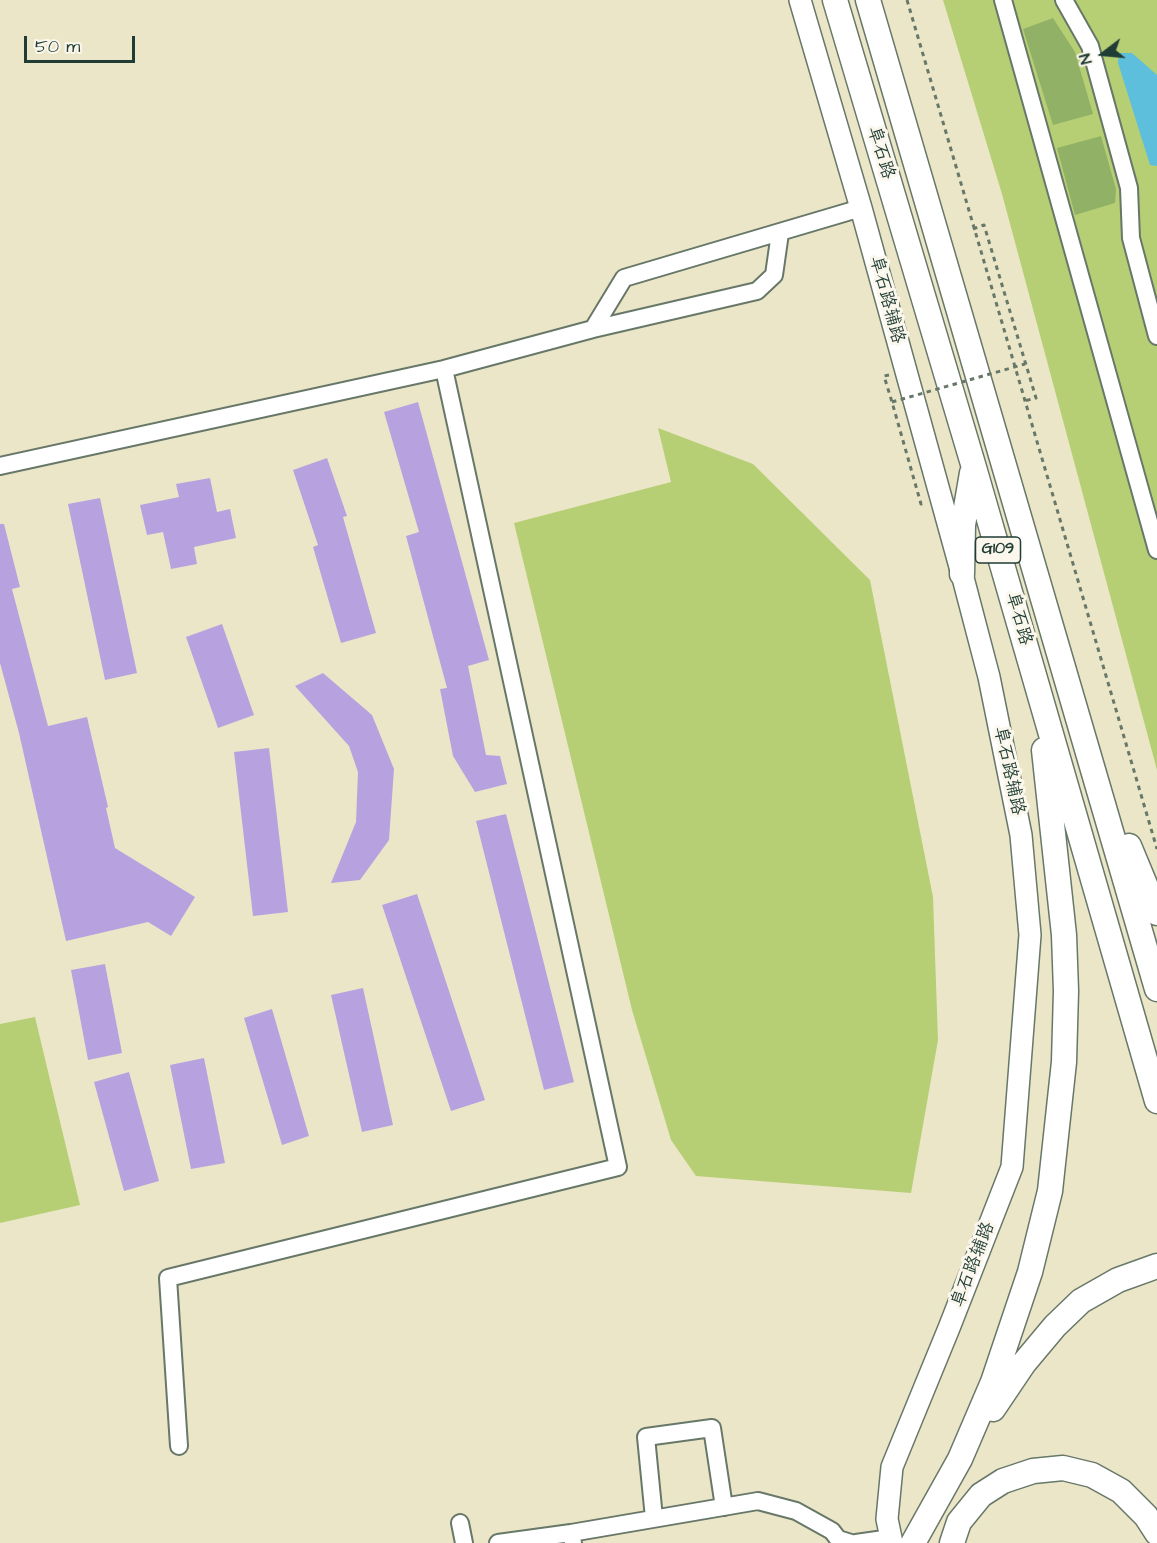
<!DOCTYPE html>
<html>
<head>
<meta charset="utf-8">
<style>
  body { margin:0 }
  #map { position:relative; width:1157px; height:1543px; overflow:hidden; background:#ece6c9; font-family:"Architects Daughter",sans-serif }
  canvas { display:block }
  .north { position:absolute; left:1073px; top:24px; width:60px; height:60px; -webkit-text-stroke:4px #fbf7ec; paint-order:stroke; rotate:254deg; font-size:16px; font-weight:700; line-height:24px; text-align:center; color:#1f3d34 }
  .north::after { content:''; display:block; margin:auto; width:21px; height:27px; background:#1f3d34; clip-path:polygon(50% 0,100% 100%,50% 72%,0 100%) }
  .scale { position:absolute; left:24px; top:36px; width:111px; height:27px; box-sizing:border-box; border:3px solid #1f3d34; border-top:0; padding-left:8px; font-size:18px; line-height:21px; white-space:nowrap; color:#1f3d34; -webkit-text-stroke:4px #fbf7ec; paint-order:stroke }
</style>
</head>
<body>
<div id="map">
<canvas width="1157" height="1543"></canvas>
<div class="north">N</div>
<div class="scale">50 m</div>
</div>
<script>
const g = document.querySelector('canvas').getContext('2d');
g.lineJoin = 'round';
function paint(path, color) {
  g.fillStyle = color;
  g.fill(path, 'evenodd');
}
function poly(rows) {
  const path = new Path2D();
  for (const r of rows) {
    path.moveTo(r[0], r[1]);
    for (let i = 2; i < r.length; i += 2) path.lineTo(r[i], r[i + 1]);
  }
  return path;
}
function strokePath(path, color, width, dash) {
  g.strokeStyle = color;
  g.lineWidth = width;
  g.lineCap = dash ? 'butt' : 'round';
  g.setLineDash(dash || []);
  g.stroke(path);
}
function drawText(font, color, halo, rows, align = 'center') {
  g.font = font + ' "Architects Daughter","LXGW WenKai TC",sans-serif';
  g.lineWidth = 6;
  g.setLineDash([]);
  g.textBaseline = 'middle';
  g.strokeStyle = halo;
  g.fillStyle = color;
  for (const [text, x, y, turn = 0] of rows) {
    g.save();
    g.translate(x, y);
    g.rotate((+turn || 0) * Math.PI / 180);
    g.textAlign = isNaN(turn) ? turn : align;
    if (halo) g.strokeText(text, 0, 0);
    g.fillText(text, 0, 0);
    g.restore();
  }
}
paint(poly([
  [943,0,1157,0,1157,770,1002,194],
  [658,428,753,464,870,580,933,897,938,1040,911,1193,696,1176,671,1140,632,1010,514,523,671,482],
  [35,1017,80,1205,0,1223,0,1024]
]), '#b7cf74');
paint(poly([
  [1053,18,1075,52,1093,114,1053,125,1023,29],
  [1101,136,1116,189,1115,203,1075,215,1057,148]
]), '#91b266');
paint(poly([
  [1119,53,1132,53,1157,75,1157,166,1150,165,1118,63]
]), '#5ebfdc');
paint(poly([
  [418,402,489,660,468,666,486,755,500,756,507,784,475,792,453,756,440,689,447,688,406,536,419,532,384,412],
  [327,458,347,516,343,517,376,633,341,643,313,547,318,545,293,470],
  [210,478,217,512,230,509,236,538,194,547,197,564,171,569,163,532,147,535,140,505,179,497,176,484],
  [100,498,137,673,105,680,68,504],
  [0,524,4,524,20,587,12,589,48,726,87,717,108,807,106,808,115,848,195,897,171,936,148,922,66,941,19,733,0,663],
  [222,624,254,715,218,728,186,637],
  [323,673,372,715,394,769,389,840,360,880,331,883,356,822,358,772,349,746,295,686],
  [269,748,288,912,253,916,234,752],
  [506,814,574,1082,544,1090,476,821],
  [417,894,485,1100,451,1111,382,905],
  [105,964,122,1053,88,1060,71,970],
  [363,988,393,1125,362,1132,331,995],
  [272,1009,309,1136,282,1145,244,1018],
  [204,1058,225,1163,191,1169,170,1065],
  [129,1072,159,1181,124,1191,94,1082]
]), '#b7a2df');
const minor = poly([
  [1003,0,1157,550],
  [1064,0,1090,46,1129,188,1131,238,1157,336],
  [593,329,624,278,861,208],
  [0,466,444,369,593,329,757,291,774,275,780,233],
  [179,1446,168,1278,618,1167,444,369],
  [654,1518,646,1437,712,1428,724,1507],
  [460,1523,464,1543],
  [498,1543,571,1533],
  [573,1543,571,1533,758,1501,796,1511,832,1531,838,1539,851,1543],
  [856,1543,891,1538]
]);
const major = poly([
  [800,0,861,208,962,574,989,677,1021,835,1030,935,1012,1167,949,1328,892,1467,887,1519,892,1543]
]);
const highway = poly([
  [835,0,973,464,1157,1101],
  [868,0,1157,989],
  [962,574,963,525,972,473],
  [1129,846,1157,913],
  [993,1409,1024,1363,1055,1326,1081,1301,1118,1280,1157,1266],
  [913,1543,960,1459,993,1382,1030,1272,1050,1191,1064,1062,1066,991,1064,935,1044,750],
  [952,1543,959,1522,981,1495,1003,1481,1033,1471,1063,1468,1092,1475,1121,1491,1146,1516,1157,1533]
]);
strokePath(minor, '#677868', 20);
strokePath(major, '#677868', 24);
strokePath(highway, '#677868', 27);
strokePath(poly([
  [907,0,1157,849],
  [973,229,984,225,1036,398,1024,401],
  [889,375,884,376,892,402,921,504,926,502]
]), '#677868', 3, [4.5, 4.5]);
strokePath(minor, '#fff', 16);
strokePath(major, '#fff', 21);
strokePath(highway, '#fff', 24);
strokePath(poly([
  [892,402,1025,364]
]), '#677868', 3, [4.5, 4.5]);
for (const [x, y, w] of [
  [998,550,45]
]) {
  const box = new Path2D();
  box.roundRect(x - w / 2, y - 13, w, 26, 4.5);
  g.fillStyle = '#fbf7ec';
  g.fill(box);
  strokePath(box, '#1f3d34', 1.5);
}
drawText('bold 16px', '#1f3d34', null, [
  ["G109",998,550]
]);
drawText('18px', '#1f3d34', '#fbf7ec', [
  ["阜石路",880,153,73],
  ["阜石路辅路",886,300,75],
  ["阜石路",1018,619,74],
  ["阜石路辅路",1008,771,78],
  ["阜石路辅路",974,1265,-69]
]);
</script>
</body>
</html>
